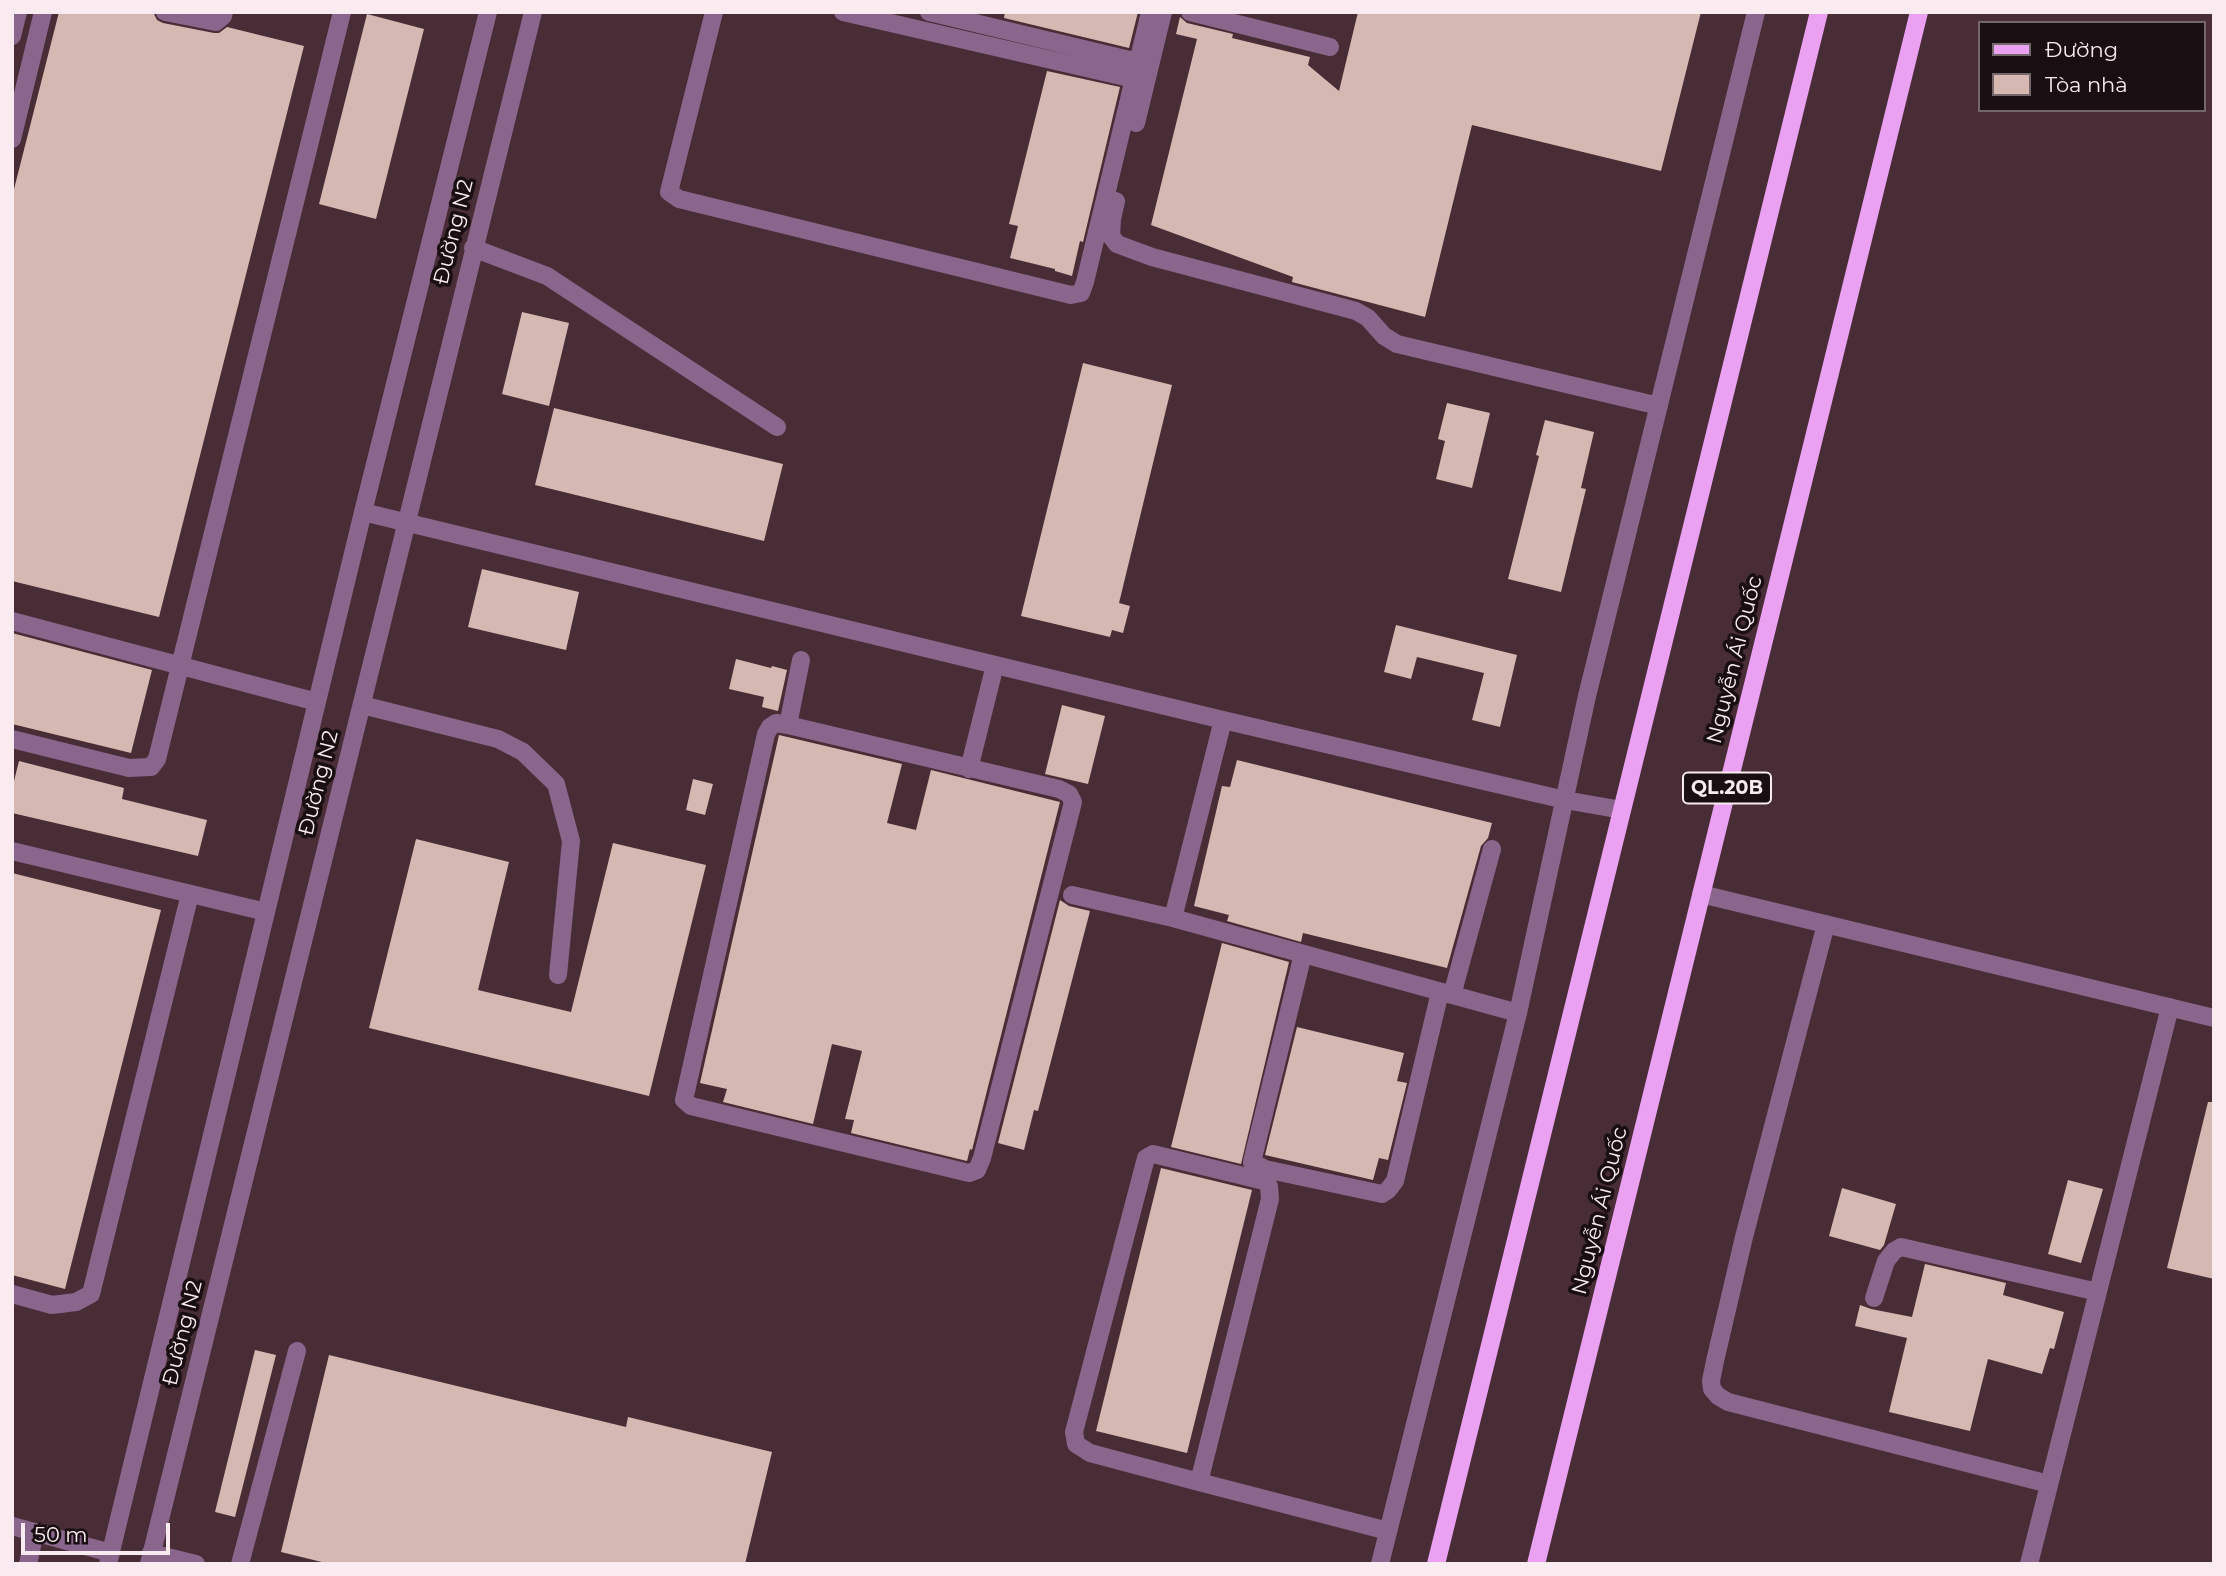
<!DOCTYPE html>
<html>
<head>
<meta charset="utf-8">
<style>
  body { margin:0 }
  #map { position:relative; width:2226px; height:1576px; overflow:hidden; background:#382229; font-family:Montserrat,sans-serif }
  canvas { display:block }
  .frame { position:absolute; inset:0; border:14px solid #faebf0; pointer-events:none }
  .legend { position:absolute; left:1978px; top:21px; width:228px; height:91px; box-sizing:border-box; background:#190f12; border:2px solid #73676b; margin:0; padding:9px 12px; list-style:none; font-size:21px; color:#faebf0 }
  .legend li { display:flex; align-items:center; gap:14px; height:35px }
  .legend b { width:35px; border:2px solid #73676b }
  .scale { position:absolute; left:21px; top:1523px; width:149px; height:32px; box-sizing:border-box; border:4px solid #faebf0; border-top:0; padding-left:9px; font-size:21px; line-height:24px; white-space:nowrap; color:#faebf0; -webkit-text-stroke:5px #190f12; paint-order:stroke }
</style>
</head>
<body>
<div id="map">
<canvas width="2226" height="1576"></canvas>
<div class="frame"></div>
<ul class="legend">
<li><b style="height:9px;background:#eba1f2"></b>Đường</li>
<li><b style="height:19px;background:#d5b8b1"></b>Tòa nhà</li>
</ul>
<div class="scale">50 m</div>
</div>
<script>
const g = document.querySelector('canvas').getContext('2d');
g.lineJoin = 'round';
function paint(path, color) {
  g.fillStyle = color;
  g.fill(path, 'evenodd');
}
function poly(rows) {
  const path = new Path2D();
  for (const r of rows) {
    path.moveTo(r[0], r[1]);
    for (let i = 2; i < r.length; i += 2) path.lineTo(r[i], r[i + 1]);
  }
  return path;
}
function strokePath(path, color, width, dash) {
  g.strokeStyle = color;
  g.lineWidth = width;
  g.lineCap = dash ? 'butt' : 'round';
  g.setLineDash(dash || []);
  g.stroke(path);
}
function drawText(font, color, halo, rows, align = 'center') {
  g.font = font + ' Montserrat,sans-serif';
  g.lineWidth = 7;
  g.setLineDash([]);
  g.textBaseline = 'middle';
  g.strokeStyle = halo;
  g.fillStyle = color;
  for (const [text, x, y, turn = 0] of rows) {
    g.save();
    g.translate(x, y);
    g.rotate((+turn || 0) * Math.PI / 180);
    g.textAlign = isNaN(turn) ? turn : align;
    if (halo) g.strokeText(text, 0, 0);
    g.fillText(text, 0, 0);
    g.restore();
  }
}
paint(poly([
  [12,12,2214,12,2214,1564,12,1564],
  [1979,23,2203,23,2203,110,1979,110]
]), '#482c36');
paint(poly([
  [59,12,146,12,154,14,157,20,163,23,214,33,219,33,227,27,304,46,159,617,12,581,12,197],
  [1005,12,1138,12,1129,48,1004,18],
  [1358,12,1701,12,1661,171,1472,125,1425,317,1292,282,1293,277,1151,225,1197,39,1176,34,1180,17,1187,23,1233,34,1232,38,1310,57,1308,65,1339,91],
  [367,14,424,29,376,219,319,204],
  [1047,71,1120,87,1083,242,1080,241,1072,276,1055,271,1055,269,1010,258,1018,226,1009,224],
  [522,312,569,323,549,406,502,394],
  [1083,363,1172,385,1119,603,1130,606,1123,633,1112,630,1110,637,1021,616],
  [1447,403,1490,413,1472,488,1436,479,1445,441,1438,439],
  [554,408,783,464,764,541,535,485],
  [1545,420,1594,432,1581,488,1586,489,1561,592,1508,579,1539,456,1536,455],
  [482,569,579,592,566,650,468,627],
  [1396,625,1517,655,1500,727,1472,720,1484,673,1417,657,1411,679,1384,672],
  [12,633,152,670,131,753,12,724],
  [736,659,771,668,772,666,787,670,778,711,762,707,764,697,729,689],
  [1062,705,1105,716,1088,784,1045,774],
  [779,735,902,764,887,823,916,830,931,770,1060,802,972,1150,970,1149,967,1161,851,1133,854,1120,845,1119,862,1051,832,1044,813,1124,723,1102,727,1089,700,1083],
  [1237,760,1492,823,1488,838,1481,846,1447,968,1303,933,1301,942,1227,921,1229,915,1194,906,1222,786,1230,787],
  [19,761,124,788,122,799,207,820,198,856,12,813,12,789],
  [693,779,713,784,705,815,686,810],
  [416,839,509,862,478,990,571,1012,613,843,706,865,649,1096,369,1028],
  [12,873,161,910,65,1289,12,1275],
  [1060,900,1069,906,1090,911,1038,1111,1034,1110,1024,1150,998,1143],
  [1222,943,1289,962,1241,1164,1171,1147],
  [1297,1027,1404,1053,1397,1081,1407,1083,1388,1160,1379,1158,1373,1180,1265,1155],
  [2208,1102,2214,1102,2214,1279,2167,1268],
  [1161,1168,1252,1190,1187,1453,1096,1431],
  [2068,1180,2103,1189,2081,1263,2048,1254],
  [1842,1188,1896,1204,1884,1245,1880,1250,1829,1236],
  [1925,1264,2006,1283,2003,1295,2064,1312,2054,1349,2050,1348,2042,1374,1988,1359,1970,1431,1889,1412,1907,1338,1855,1326,1860,1305,1871,1309,1912,1317],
  [255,1350,276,1355,235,1517,215,1512],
  [329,1355,626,1427,628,1417,772,1452,745,1564,330,1564,281,1552]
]), '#d5b8b1');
strokePath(poly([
  [165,12,216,22,223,16,224,12],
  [714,12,669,192,679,199,1071,295,1081,293,1085,282,1150,12],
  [843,12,1134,79],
  [929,12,1138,62],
  [1190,12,1330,47],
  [12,36,18,12],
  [1136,123,1163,12],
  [12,139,43,12],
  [1116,201,1112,219,1111,236,1117,244,1152,257,1356,311,1368,318,1384,336,1397,344,1659,406],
  [473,248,547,276,777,427],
  [363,512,1223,720,1565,800,1622,810],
  [12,621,317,702],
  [362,705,498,739,523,752,556,784,571,841,558,975],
  [788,725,776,723,770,727,766,734,684,1100,691,1106,969,1173,977,1170,982,1158,1073,802,1069,794,1059,789,788,725,801,660],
  [12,739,129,768,151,767,157,759,342,12],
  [969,769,995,665],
  [12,851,266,912],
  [1701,894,2214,1018],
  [1072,895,1173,918,1518,1013],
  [1173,918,1223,720],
  [1826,924,1744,1237,1715,1361,1711,1381,1712,1389,1718,1396,1728,1402,2049,1484],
  [1303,954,1252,1162,1265,1169,1382,1194,1388,1190,1395,1181,1440,992],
  [1452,995,1492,849],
  [12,1294,52,1305,76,1302,91,1294,190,894],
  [1874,1298,1886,1261,1894,1251,1901,1247,2098,1292],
  [1199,1482,1270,1199,1269,1186,1264,1181,1153,1154,1146,1158,1074,1432,1076,1444,1090,1453,1199,1482,1388,1531],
  [12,1526,111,1553],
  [151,1553,196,1564],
  [28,1564,35,1532],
  [108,1564,363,512,488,12],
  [149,1564,533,12],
  [240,1564,297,1351],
  [1380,1564,1518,1013,1587,696,1756,12],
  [2029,1564,2170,1007]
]), '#8a668d', 18);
strokePath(poly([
  [1436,1564,1819,12],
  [1536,1564,1919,12]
]), '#eba1f2', 18);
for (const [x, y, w] of [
  [1727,788,88]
]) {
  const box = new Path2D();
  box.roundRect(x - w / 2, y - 15.5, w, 31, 5);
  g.fillStyle = '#190f12';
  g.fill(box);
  strokePath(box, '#faebf0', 2);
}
drawText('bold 19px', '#faebf0', null, [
  ["QL.20B",1727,788]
]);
drawText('21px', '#faebf0', '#190f12', [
  ["Đường N2",454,232,-76],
  ["Nguyễn Ái Quốc",1735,660,-76],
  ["Đường N2",319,783,-76],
  ["Nguyễn Ái Quốc",1600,1211,-76],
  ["Đường N2",183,1333,-76]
]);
</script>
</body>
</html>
